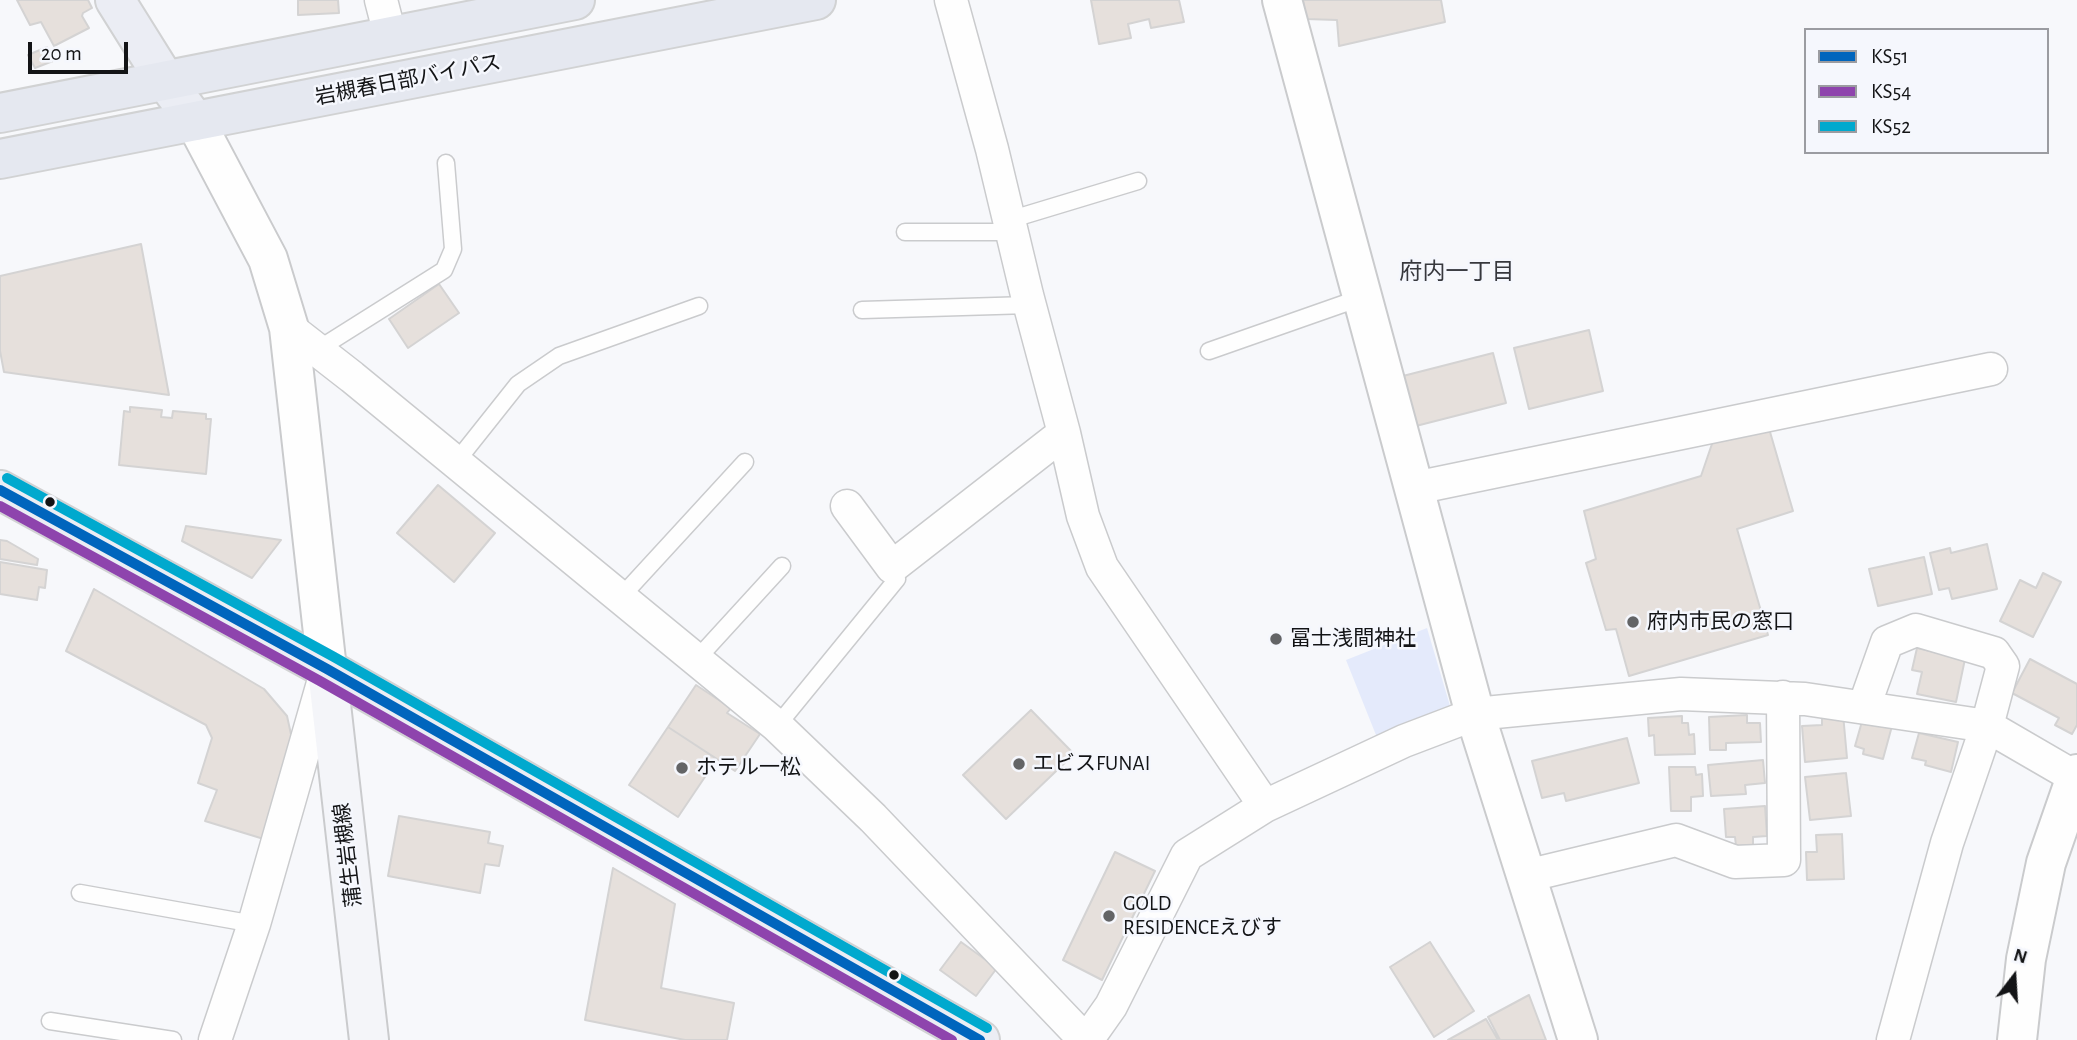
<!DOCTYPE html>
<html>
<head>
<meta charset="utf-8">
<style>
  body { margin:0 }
  #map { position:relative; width:2077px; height:1040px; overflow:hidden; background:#f7f8fb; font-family:"Alegreya Sans",sans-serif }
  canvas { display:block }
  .legend { position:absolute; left:1804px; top:28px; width:245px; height:126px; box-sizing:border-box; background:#f5f7fd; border:2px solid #9b9ca1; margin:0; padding:9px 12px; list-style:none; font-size:21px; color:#131416 }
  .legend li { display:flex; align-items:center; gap:14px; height:35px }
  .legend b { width:35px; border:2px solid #9b9ca1 }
  .north { position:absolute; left:1979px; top:942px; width:70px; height:70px; -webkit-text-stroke:5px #f5f7fd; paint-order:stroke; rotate:17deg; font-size:19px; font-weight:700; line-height:28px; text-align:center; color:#131416 }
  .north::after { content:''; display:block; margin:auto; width:24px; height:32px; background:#131416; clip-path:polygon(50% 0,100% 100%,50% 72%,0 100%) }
  .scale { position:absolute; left:28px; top:42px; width:100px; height:32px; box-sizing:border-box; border:4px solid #131416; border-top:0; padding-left:9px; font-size:21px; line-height:24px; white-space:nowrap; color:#131416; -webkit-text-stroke:5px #f5f7fd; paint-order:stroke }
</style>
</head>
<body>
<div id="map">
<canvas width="2077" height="1040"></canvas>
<ul class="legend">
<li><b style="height:9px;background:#0065bd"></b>KS51</li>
<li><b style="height:9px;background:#8e44ad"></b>KS54</li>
<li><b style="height:9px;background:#00a9ce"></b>KS52</li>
</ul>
<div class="north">N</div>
<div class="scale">20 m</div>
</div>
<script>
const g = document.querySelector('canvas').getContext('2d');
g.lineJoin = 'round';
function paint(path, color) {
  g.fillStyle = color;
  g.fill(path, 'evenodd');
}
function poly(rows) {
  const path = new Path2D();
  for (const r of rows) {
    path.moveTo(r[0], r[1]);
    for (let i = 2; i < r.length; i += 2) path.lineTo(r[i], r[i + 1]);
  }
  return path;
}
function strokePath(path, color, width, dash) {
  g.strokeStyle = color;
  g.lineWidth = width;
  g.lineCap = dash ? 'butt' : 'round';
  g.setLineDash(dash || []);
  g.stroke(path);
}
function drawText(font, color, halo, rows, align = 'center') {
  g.font = font + ' "Alegreya Sans","Noto Sans JP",sans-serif';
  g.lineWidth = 5;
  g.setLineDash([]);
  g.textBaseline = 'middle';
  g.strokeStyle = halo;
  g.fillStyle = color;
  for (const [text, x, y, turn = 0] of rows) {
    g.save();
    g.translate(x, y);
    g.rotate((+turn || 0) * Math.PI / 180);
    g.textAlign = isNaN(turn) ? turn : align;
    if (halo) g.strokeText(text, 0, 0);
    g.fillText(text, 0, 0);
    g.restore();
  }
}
paint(poly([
  [1427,628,1453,716,1380,745,1346,660]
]), '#e4eafb');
const building = poly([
  [17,0,88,0,92,8,83,13,82,16,89,28,54,46,41,22,30,25,17,0],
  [298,0,338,0,339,13,298,15,298,0],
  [1091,0,1179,0,1184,22,1151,28,1149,19,1128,24,1131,38,1099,44,1091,0],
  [1303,0,1441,0,1445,22,1339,46,1337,20,1306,19,1303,0],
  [47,47,53,61,35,68,28,55,47,47],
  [141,244,169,395,4,372,0,351,0,276,141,244],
  [439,284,459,313,408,348,389,319,439,284],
  [1589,330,1603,391,1529,409,1514,348,1589,330],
  [1493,353,1506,403,1412,427,1399,377,1493,353],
  [130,407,162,410,161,417,172,418,173,411,206,414,206,419,211,419,206,474,119,465,124,411,130,412,130,407],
  [1768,425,1793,511,1737,529,1768,635,1629,676,1616,629,1606,630,1586,563,1596,559,1584,511,1701,476,1714,438,1768,425],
  [438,485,495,533,454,582,397,533,438,485],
  [186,526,281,540,252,578,182,541,186,526],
  [0,540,7,541,38,559,37,565,0,559,0,540],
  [1987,544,1997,589,1952,599,1949,588,1939,590,1930,553,1950,548,1951,553,1987,544],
  [1924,557,1932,594,1878,606,1869,569,1924,557],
  [0,562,47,570,45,588,39,587,37,600,0,594,0,562],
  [2043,573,2061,582,2033,637,2000,621,2020,580,2036,588,2043,573],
  [94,589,264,689,287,716,294,748,267,840,205,821,217,790,198,783,212,738,206,725,66,651,94,589],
  [1917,648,1965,659,1956,702,1917,694,1922,672,1912,670,1917,648],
  [2030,659,2077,684,2077,725,2072,734,2055,725,2059,718,2012,693,2030,659],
  [696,685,731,708,727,713,760,734,735,771,668,727,696,685],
  [1031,710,1074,754,1006,819,963,775,1031,710],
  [1843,714,1847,758,1805,762,1802,726,1822,725,1822,716,1843,714],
  [1747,715,1747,723,1760,723,1761,742,1726,743,1726,750,1710,750,1709,717,1747,715],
  [1682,716,1682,723,1688,723,1689,735,1694,734,1695,754,1655,755,1654,735,1649,736,1648,718,1682,716],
  [1863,718,1892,726,1883,759,1863,754,1864,749,1855,746,1863,718],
  [668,727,717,759,678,817,629,785,668,727],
  [1919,733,1958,742,1951,772,1925,765,1926,761,1912,758,1919,733],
  [1627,738,1639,783,1566,801,1564,793,1542,798,1532,761,1627,738],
  [1763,760,1765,783,1745,785,1746,794,1711,796,1708,765,1763,760],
  [1669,767,1695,767,1696,775,1702,774,1703,796,1691,797,1691,811,1671,811,1669,767],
  [1846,773,1851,816,1810,820,1805,777,1846,773],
  [1765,806,1767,836,1753,837,1753,845,1736,846,1735,837,1726,837,1724,809,1765,806],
  [399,816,490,832,488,843,503,846,499,866,485,864,480,893,388,876,399,816],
  [1842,834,1844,879,1807,880,1806,852,1817,852,1816,835,1842,834],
  [1115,852,1155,871,1102,980,1063,960,1115,852],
  [613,868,675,904,661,988,734,1003,727,1040,685,1040,585,1020,613,868],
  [961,942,997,968,976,996,940,970,961,942],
  [1430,942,1474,1011,1434,1037,1390,967,1430,942],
  [1529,995,1546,1040,1500,1040,1488,1017,1529,995],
  [1486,1019,1498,1040,1448,1040,1486,1019]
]);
paint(building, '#e6e0dc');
strokePath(building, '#d4d3d3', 2);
const service = poly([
  [1009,220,1138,181],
  [905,232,1012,232],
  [862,310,1029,305],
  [317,350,444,270,453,249,446,163],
  [1209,351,1363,297],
  [456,462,518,384,559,356,699,306],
  [620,598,745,462],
  [696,660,782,566],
  [777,726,897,579,892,567],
  [80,893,254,924],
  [50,1021,173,1040]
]);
const minor = poly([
  [381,0,390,35],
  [951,0,992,149,1027,295,1064,433,1083,516,1102,567,1265,806],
  [289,328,352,377,777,726,873,818,1085,1040],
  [1415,488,1991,369],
  [847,506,892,567,1064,433],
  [1864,707,1887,642,1916,630,1994,653,2003,666,1987,726,1947,843,1893,1040],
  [1526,876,1676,840,1735,862,1784,860,1783,697],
  [215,1040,254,924,325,676],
  [1087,1040,1111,1006,1187,855,1265,806,1404,741,1475,714,1681,694,1805,699,1987,726,2075,777]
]);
const tertiary = poly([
  [1282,0,1475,714,1578,1040],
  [195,121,268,259,289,328,327,669],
  [2017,1040,2026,959,2046,863,2077,774]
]);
const secondary = poly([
  [327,669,369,1040]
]);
const primary = poly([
  [115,0,165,80,195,121],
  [0,490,327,669,980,1040]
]);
const trunk = poly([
  [0,113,575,0],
  [0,159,816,0]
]);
strokePath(service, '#cacbcd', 19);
strokePath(minor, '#cacbcd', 35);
strokePath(tertiary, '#cacbcd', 42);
strokePath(secondary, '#cacbcd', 42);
strokePath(primary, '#d1d2d3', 42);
strokePath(trunk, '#d1d2d3', 42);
strokePath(service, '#fefefe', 16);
strokePath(minor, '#fefefe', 32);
strokePath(tertiary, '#fefefe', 38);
strokePath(secondary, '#f4f5f9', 38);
strokePath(primary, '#ebedf4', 38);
strokePath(trunk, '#e5e8f0', 38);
strokePath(poly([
  [0,490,327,669,980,1040]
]), '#0065bd', 10);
strokePath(poly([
  [0,506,320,681,952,1040]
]), '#8e44ad', 10);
strokePath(poly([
  [7,478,334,657,987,1028]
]), '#00a9ce', 10);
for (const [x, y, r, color] of [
  [50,502,6,"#131416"],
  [1633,622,7,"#636466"],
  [1276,639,7,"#636466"],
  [1019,764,7,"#636466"],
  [682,768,7,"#636466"],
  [1109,916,7,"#636466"],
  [894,975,6,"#131416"]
]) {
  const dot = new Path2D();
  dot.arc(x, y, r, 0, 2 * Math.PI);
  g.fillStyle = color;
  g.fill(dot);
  strokePath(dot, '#f5f7fd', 2.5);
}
drawText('21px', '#131416', '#f5f7fd', [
  ["岩槻春日部バイパス",408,80,-11],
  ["蒲生岩槻線",348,855,-97]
]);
drawText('21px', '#131416', '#f5f7fd', [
  ["府内市民の窓口",1647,622],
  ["冨士浅間神社",1290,639],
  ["エビスFUNAI",1033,764],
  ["ホテル一松",696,768],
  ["GOLD",1123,904],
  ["RESIDENCEえびす",1123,928]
], 'left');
drawText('23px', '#37383d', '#f5f7fd', [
  ["府内一丁目",1457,272]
]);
</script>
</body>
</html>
